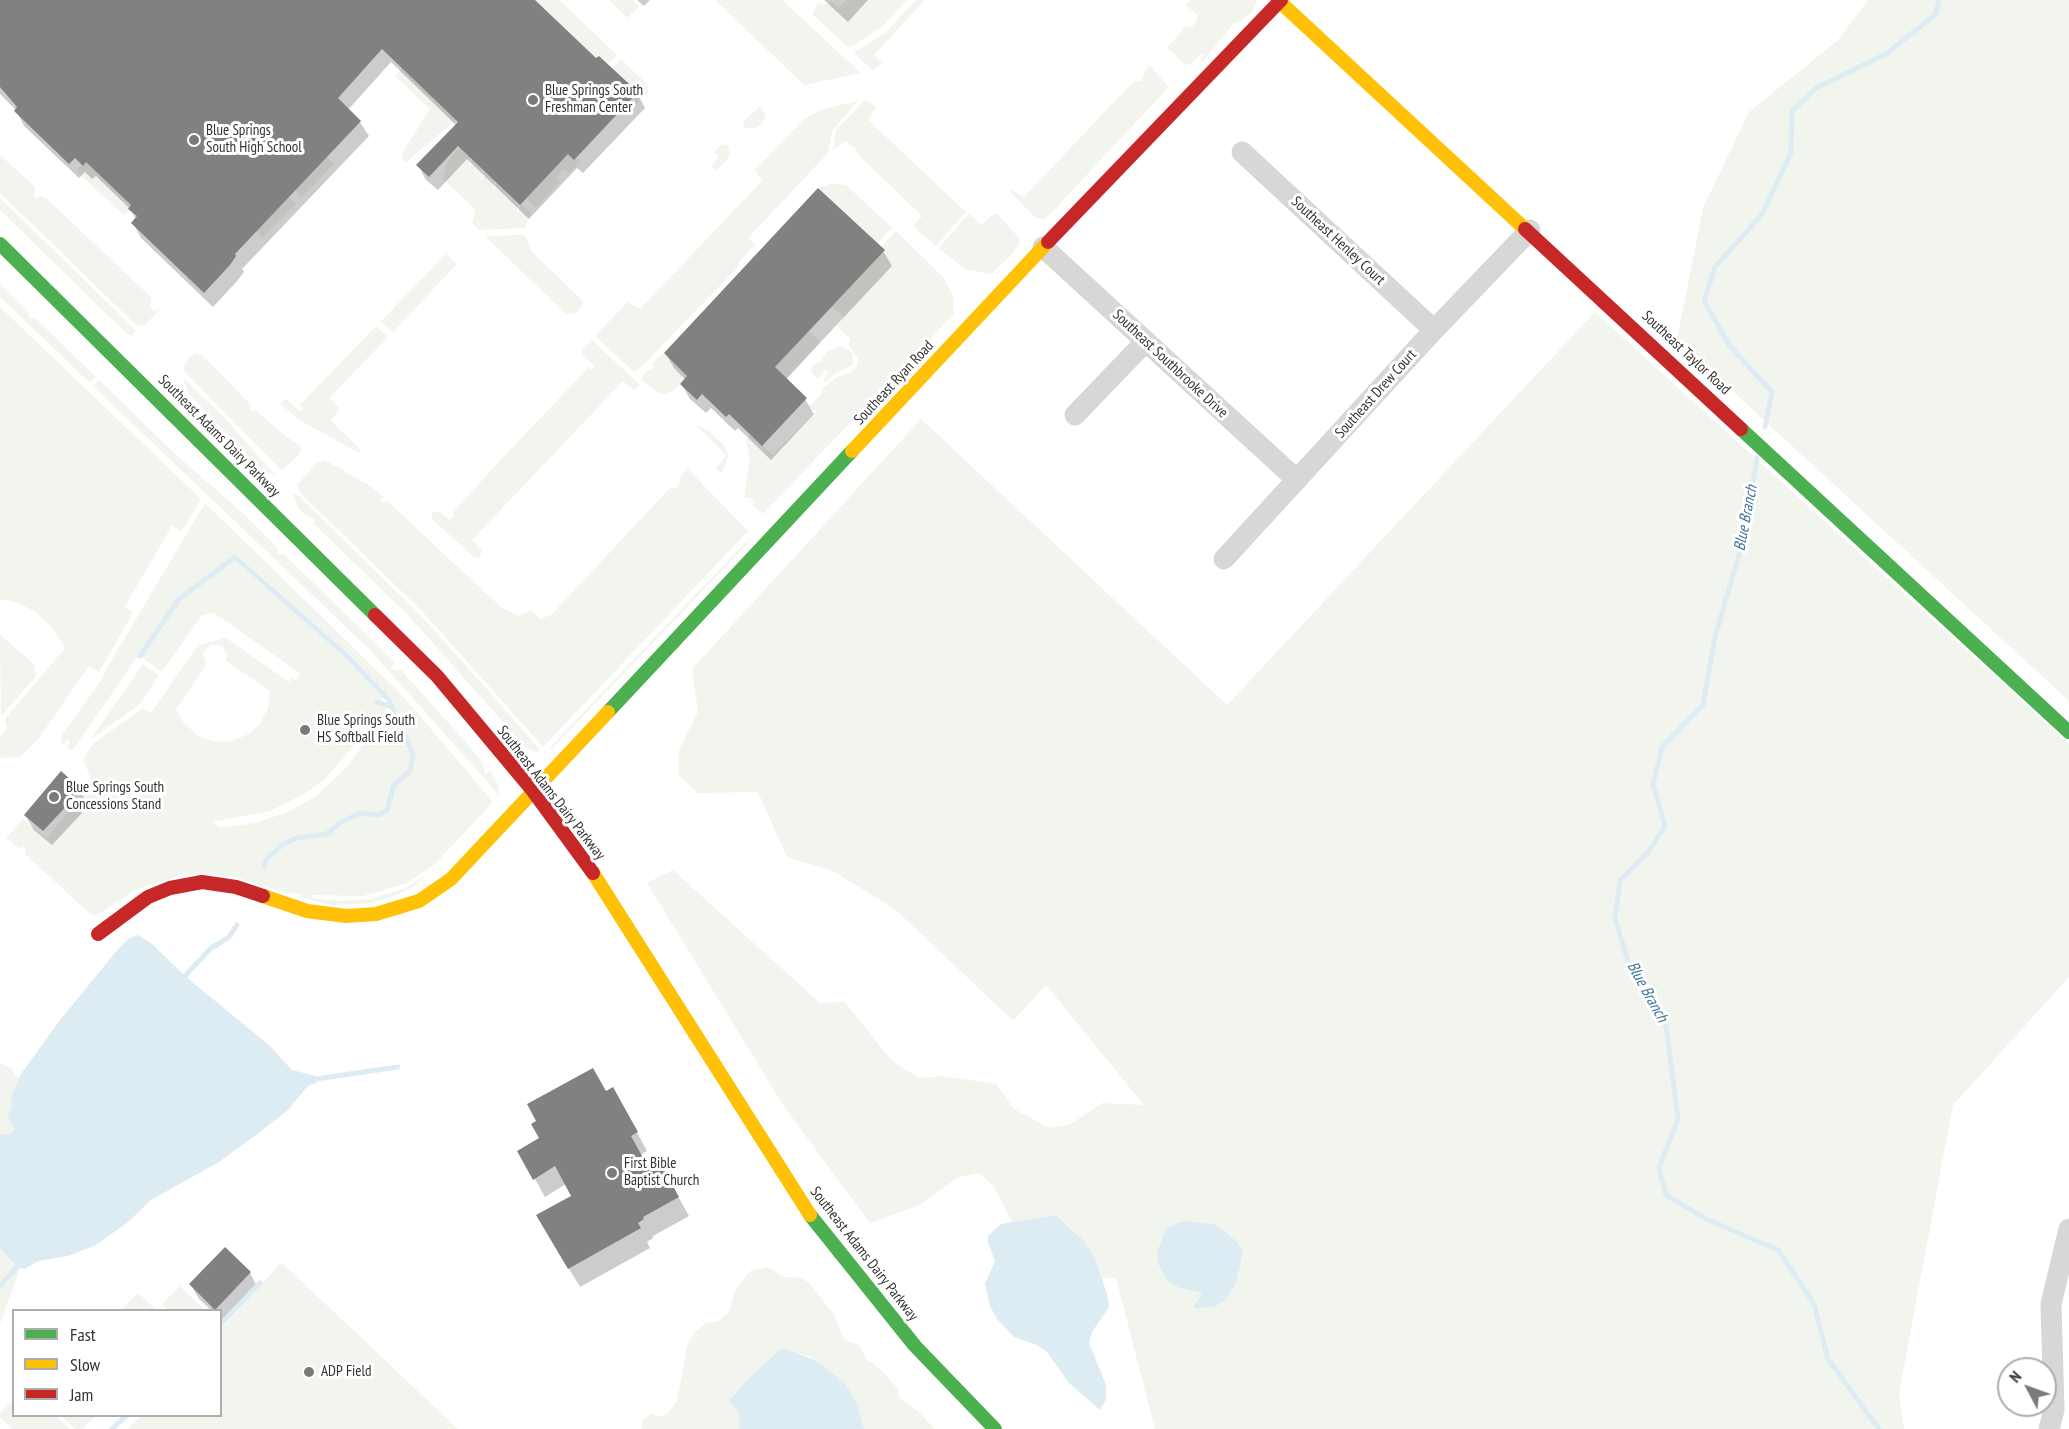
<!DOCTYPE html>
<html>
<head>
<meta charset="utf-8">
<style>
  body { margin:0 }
  #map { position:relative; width:2069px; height:1429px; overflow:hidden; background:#fff; font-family:"PT Sans Narrow",sans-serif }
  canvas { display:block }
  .legend { position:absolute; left:12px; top:1309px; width:210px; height:108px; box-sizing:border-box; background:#fff; border:2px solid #adadad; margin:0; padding:8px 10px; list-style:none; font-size:18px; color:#333 }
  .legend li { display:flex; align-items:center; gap:12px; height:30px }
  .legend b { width:30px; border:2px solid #adadad }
  .north { position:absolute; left:1997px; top:1357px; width:60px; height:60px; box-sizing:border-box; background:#fff; border:2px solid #adadad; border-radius:50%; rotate:311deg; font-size:16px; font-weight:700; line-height:24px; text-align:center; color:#333 }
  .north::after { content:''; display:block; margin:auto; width:21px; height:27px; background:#7a7a7a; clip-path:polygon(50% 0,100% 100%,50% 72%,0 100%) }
</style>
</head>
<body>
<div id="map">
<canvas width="2069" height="1429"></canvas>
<ul class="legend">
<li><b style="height:8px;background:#4caf50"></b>Fast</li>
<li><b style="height:8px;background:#ffc107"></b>Slow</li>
<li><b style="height:8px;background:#c62828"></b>Jam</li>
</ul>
<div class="north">N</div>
</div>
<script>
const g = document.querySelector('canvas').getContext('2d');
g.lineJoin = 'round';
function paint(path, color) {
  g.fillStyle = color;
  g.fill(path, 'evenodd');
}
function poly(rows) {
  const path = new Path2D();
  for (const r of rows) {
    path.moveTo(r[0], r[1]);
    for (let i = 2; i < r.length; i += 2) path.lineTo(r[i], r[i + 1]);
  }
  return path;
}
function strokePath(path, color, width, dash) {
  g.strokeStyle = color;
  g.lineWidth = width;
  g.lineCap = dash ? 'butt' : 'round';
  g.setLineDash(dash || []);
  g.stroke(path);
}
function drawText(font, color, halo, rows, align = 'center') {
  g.font = font + ' "PT Sans Narrow",sans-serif';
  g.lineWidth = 6;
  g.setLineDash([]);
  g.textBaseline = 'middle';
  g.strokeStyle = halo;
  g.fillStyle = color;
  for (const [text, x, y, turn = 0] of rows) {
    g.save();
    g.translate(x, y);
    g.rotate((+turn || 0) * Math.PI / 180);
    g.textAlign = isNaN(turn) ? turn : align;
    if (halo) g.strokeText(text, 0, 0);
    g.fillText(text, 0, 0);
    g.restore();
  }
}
paint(poly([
  [535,0,559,0,617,55,608,64,599,56,596,58],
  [609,0,621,0,620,3,623,0,633,0,640,6,627,18],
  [715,0,782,0,861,73,804,85],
  [846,0,907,0,882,27,849,48,812,14,818,3,828,4,831,1,839,8],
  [916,0,925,0,874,55,882,63,873,71,854,53,886,32],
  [1191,0,1257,0,1253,11,1238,23,1235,22,1203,61,1200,62,1204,55,1202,53,1190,65,1184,63,1167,48,1186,26,1193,26,1197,21,1197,15,1186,5],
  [1868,0,2069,0,2069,701,1677,340,1703,208,1749,112,1838,40],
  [621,59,649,86,648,92,636,104,634,96,638,92,613,68],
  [1149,65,1169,87,1052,212,1043,220,1035,217,1010,192,1011,189,1024,197,1134,81,1141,81],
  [402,68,456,120,406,162,401,157,402,153,430,109,395,76],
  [858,101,832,131,828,153,748,238,755,245,738,263,738,267,642,366,634,372,595,336,628,302,640,309,762,181,755,170,803,120,823,109],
  [864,101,871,103,876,108,868,120,966,212,936,246,913,226,922,216,864,160,855,150,858,146,854,148,846,141,833,150,836,130],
  [760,106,766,115,763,122,754,129,744,127,743,122],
  [722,144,728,146,730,154,727,160,716,171,712,166,719,156,714,152],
  [460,147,470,158,469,172,472,159,482,169,481,183,484,171,494,181,494,194,496,182,506,192,505,206,507,193,518,204,516,217,521,204,531,213,525,228,479,230,472,223,475,209,443,179,448,161],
  [568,154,581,161,569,173,564,169,556,178,560,182,536,208,526,198],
  [0,155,35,187,34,195,37,199,40,196,45,197,152,298,150,307,154,311,161,308,144,326,136,325,0,193],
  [327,157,334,164,302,197,295,190],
  [85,161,133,207,124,215,78,173,78,169],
  [830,184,846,185,892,228,877,244,818,188],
  [289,197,296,204,263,237,256,231],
  [0,198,64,260,136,331,131,336,123,330,0,210],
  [969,214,982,225,992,215,997,214,1021,240,1013,253,991,274,967,270,938,248],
  [896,231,943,277,953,296,954,314,763,514,753,505,754,499,744,497,750,458,746,440,751,435,773,455,816,412,809,406,820,396,823,388,837,377,851,372,857,366,858,359,849,345,850,339,837,326,844,317,832,307,884,251,881,247],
  [525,235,532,252,583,301,583,305,576,314,565,313,485,236],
  [446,254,457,264,393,332,381,321],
  [0,284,27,311,30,319,35,318,96,377,90,383,0,297],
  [0,307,201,499,182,531,172,526,125,606,133,613,99,672,89,666,39,738,20,757,0,758,0,736,7,728,5,719,65,648,53,629,36,612,18,603,0,599],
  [1595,312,2069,744,2069,977,1953,1105,1899,1393,1904,1429,1155,1429,1116,1278,1102,1278,1095,1258,1074,1230,1056,1215,1013,1224,994,1186,978,1173,958,1177,922,1204,870,1223,783,1105,647,883,673,870,821,1004,844,1001,892,1061,919,1078,942,1076,996,1084,1014,1109,1050,1128,1071,1124,1102,1103,1144,1105,1046,985,1013,1021,896,910,833,871,787,857,758,792,698,793,678,774,679,750,698,712,692,669,921,419,1227,705],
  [1187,1221,1214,1224,1203,1309,1197,1301,1202,1293,1177,1287,1167,1280,1158,1264,1160,1240],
  [376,326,388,337,329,398,340,408,331,421,361,450,359,453,296,418,280,403,286,399,300,412,303,408,300,405],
  [809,331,821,342,787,380,775,367],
  [592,340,640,385,634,390,623,381,472,540,482,551,479,558,474,557,432,519,432,513,439,511,450,520,454,516,453,512,507,453,589,367,592,370,595,366,583,355,581,351],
  [839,347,844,347,852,352,853,365,836,373,825,382,823,382,828,372,825,370,818,379,811,372,812,366,821,361,827,352],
  [196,353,203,356,252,406,249,408,253,412,256,410,279,431,301,447,300,453,282,471,183,370,188,358],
  [664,353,688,376,673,391,663,394,656,392,641,379,646,371,653,369,652,363],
  [182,377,223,416,275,475,262,471,190,395],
  [99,380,173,452,248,518,277,547,278,555,284,554,374,642,392,660,394,664,391,667,394,670,401,670,464,740,483,763,485,773,491,772,499,787,499,795,370,650,93,386],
  [696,425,706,429,724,445,728,456,723,471,720,472,716,468,726,455],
  [325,460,370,486,384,497,381,500,384,503,386,500,502,608,518,616,532,611,540,619,551,615,670,488,675,489,681,482,680,477,688,469,748,531,543,747,420,609,300,493,297,485,317,463],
  [293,494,298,495,426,621,502,706,540,750,539,753,527,749,407,614,314,524,315,519,305,515,298,508],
  [205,503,401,694,493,802,435,864,407,883,363,896,312,895,311,898,337,901,370,899,403,889,429,874,414,886,392,897,371,903,332,905,300,897,301,893,289,894,232,876,183,875,137,889,96,916,88,912,25,854,26,850,22,846,20,849,6,838,23,819,46,838,93,784,83,759,94,743,143,708,151,713,198,645,226,638,289,682,292,678,296,680,300,673,214,613,201,616,162,672,141,657,180,599,235,559,306,620,374,686,384,698,376,703,386,705,390,729,401,717,383,690,352,657,236,554,176,601,72,751,67,747,70,742,67,740,64,745,61,743,62,735,105,675,104,673],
  [211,644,222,646,227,653,226,661,270,691,268,708,260,724,249,734,229,742,213,741,198,736,182,721,176,709,206,665,203,653],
  [351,723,360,729,370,727,373,723,362,746,347,767,315,797,288,812,255,823,220,828,212,822,270,811,306,793,325,779,351,749,360,732],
  [750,538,748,543,551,750,552,745],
  [0,635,34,664,36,676,1,716],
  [143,664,159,675,139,705,91,739],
  [0,1063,12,1069,14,1075,20,1078,10,1100,12,1106,7,1116,14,1125,15,1129,10,1134,0,1134],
  [0,1248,17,1267,18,1274,0,1324],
  [281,1263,282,1263,458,1429,128,1429,141,1416,220,1416,221,1329],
  [768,1267,784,1277,802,1278,810,1284,835,1316,844,1340,859,1345,866,1359,877,1366,898,1389,899,1398,920,1413,935,1429,864,1429,857,1403,819,1362,805,1355,780,1350,734,1395,733,1408,739,1414,739,1429,642,1429,642,1420,652,1413,659,1417,668,1413,677,1401,687,1346,693,1334,706,1323,717,1322,729,1313,735,1291,750,1271],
  [180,1286,205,1310,168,1310,162,1304],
  [138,1293,156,1310,121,1310],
  [13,1400,14,1416,56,1416,70,1429,12,1429,0,1417,0,1413],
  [61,1416,96,1416,82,1429,75,1429]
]), '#f1f5ed');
paint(poly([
  [138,935,151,943,185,976,270,1046,292,1070,316,1076,316,1083,308,1086,288,1110,260,1132,219,1162,151,1200,128,1222,96,1245,68,1256,38,1261,25,1269,17,1267,0,1248,0,1134,10,1134,15,1129,7,1116,12,1106,10,1100,21,1074,60,1020,119,948,128,939],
  [1056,1215,1082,1239,1095,1258,1107,1294,1109,1307,1092,1332,1089,1343,1106,1385,1106,1400,1100,1410,1069,1383,1047,1352,1037,1345,1014,1337,997,1319,990,1306,985,1284,995,1261,988,1242,988,1236,1001,1224],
  [1187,1221,1214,1224,1234,1239,1243,1251,1235,1286,1224,1301,1214,1307,1196,1308,1194,1306,1202,1293,1177,1287,1167,1280,1158,1264,1157,1252,1165,1230,1175,1224],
  [786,1349,819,1362,845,1384,857,1403,864,1429,739,1429,739,1414,729,1401,751,1376,780,1350]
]), '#ddebf3');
paint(poly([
  [0,0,533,0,597,61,637,93,645,108,583,173,577,168,529,219,467,159,438,190,426,180,418,165,456,125,391,62,348,110,360,122,369,136,242,269,244,272,238,280,213,307,141,238,133,223,136,219,130,209,96,176,92,179,85,172,79,178,24,126,16,110,0,94],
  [637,0,650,0,644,6],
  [824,0,868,0,848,22],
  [883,251,892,266,786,379,805,399,814,414,771,460,738,428,735,431,711,408,706,413,690,399,682,385,686,380,674,368,666,354],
  [79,789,87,803,81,810,82,813,52,845,34,830,25,815],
  [606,1093,623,1107,647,1151,640,1155,647,1167,669,1180,689,1216,653,1236,653,1238,647,1242,650,1248,580,1287,538,1216,573,1196,566,1184,545,1197,519,1151,541,1139],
  [250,1273,258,1288,224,1323,220,1320,220,1310,211,1310,199,1299,191,1285]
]), '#0003');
strokePath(poly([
  [1765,427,1772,392,1729,345,1704,301,1715,267,1762,214,1791,153,1792,111,1816,88,1886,54,1936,14,1939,0],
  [1757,458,1744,538,1715,637,1703,705,1662,747,1653,784,1665,826,1648,852,1620,881,1615,918,1631,971,1666,1025,1678,1119,1659,1168,1666,1195,1706,1219,1778,1250,1814,1304,1828,1359,1879,1429],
  [140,656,179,599,235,557,346,655,389,700,413,754,410,771,394,785,387,810,379,815,360,813,340,823,327,834,297,838,283,844,266,860,264,866],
  [377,702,392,707],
  [185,976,211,948,228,938,237,925],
  [316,1079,398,1067],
  [0,1286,17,1267],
  [220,1325,260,1283],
  [112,1429,126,1416]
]), '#ddebf3', 5);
paint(poly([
  [0,0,535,0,596,58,599,56,638,92,574,160,568,154,520,205,458,146,429,177,416,165,458,122,382,49,338,98,361,121,235,254,236,256,230,265,204,293,131,223,137,216,128,209,131,205,86,162,83,166,75,158,69,164,14,111,17,107,0,87],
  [818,188,885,250,775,367,807,398,762,446,729,414,726,417,702,394,697,400,680,384,687,376,664,353],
  [61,771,80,788,73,795,75,797,43,831,24,815],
  [593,1068,606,1091,613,1087,638,1132,631,1136,647,1165,658,1159,679,1197,643,1217,644,1219,638,1223,641,1228,568,1269,536,1215,571,1196,555,1166,533,1180,517,1151,539,1138,531,1124,536,1121,527,1104],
  [225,1247,251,1272,215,1310,189,1284]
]), '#818181');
strokePath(poly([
  [1242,152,1434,330],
  [1043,247,1297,480],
  [1075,415,1146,341],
  [1224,559,1434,330,1530,230],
  [2049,1429,2054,1410,2051,1304,2069,1229]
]), '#d7d7d7', 21);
strokePath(poly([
  [0,244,375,615],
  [1741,429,2069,732],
  [608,712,852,451],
  [810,1215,915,1346,995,1429]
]), '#4caf50', 14);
strokePath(poly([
  [1279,1,1525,229],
  [852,451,1048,242],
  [593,873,810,1215],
  [263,896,307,911,346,916,376,914,419,901,451,879,608,712]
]), '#ffc107', 14);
strokePath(poly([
  [1525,229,1741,429],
  [1048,242,1281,0],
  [375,615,437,676,533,791,593,873],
  [98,934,148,897,170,888,202,882,236,887,263,896]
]), '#c62828', 14);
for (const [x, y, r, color] of [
  [533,100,6,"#7a7a7a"],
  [194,140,6,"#7a7a7a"],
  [305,730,6,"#7a7a7a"],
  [54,797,6,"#7a7a7a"],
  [612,1173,6,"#7a7a7a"],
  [309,1372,6,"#7a7a7a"]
]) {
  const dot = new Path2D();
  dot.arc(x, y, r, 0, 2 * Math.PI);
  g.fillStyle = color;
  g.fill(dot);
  strokePath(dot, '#fff', 2);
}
drawText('15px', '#333', '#fff', [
  ["Blue Springs South",545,91],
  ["Freshman Center",545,108],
  ["Blue Springs",206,131],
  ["South High School",206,148],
  ["Blue Springs South",317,721],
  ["HS Softball Field",317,738],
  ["Blue Springs South",66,788],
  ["Concessions Stand",66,805],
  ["First Bible",624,1164],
  ["Baptist Church",624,1181],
  ["ADP Field",321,1372]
], 'left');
drawText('15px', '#333', '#fff', [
  ["Southeast Henley Court",1338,241,43],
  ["Southeast Taylor Road",1686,353,43],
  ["Southeast Southbrooke Drive",1170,364,43],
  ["Southeast Ryan Road",894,383,-47],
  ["Southeast Drew Court",1376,394,-48],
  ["Southeast Adams Dairy Parkway",219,436,45],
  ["Southeast Adams Dairy Parkway",551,793,52],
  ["Southeast Adams Dairy Parkway",864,1254,52]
]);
drawText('italic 16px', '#3f7597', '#fff', [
  ["Blue Branch",1746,518,-79],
  ["Blue Branch",1647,992,61]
]);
</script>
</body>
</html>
